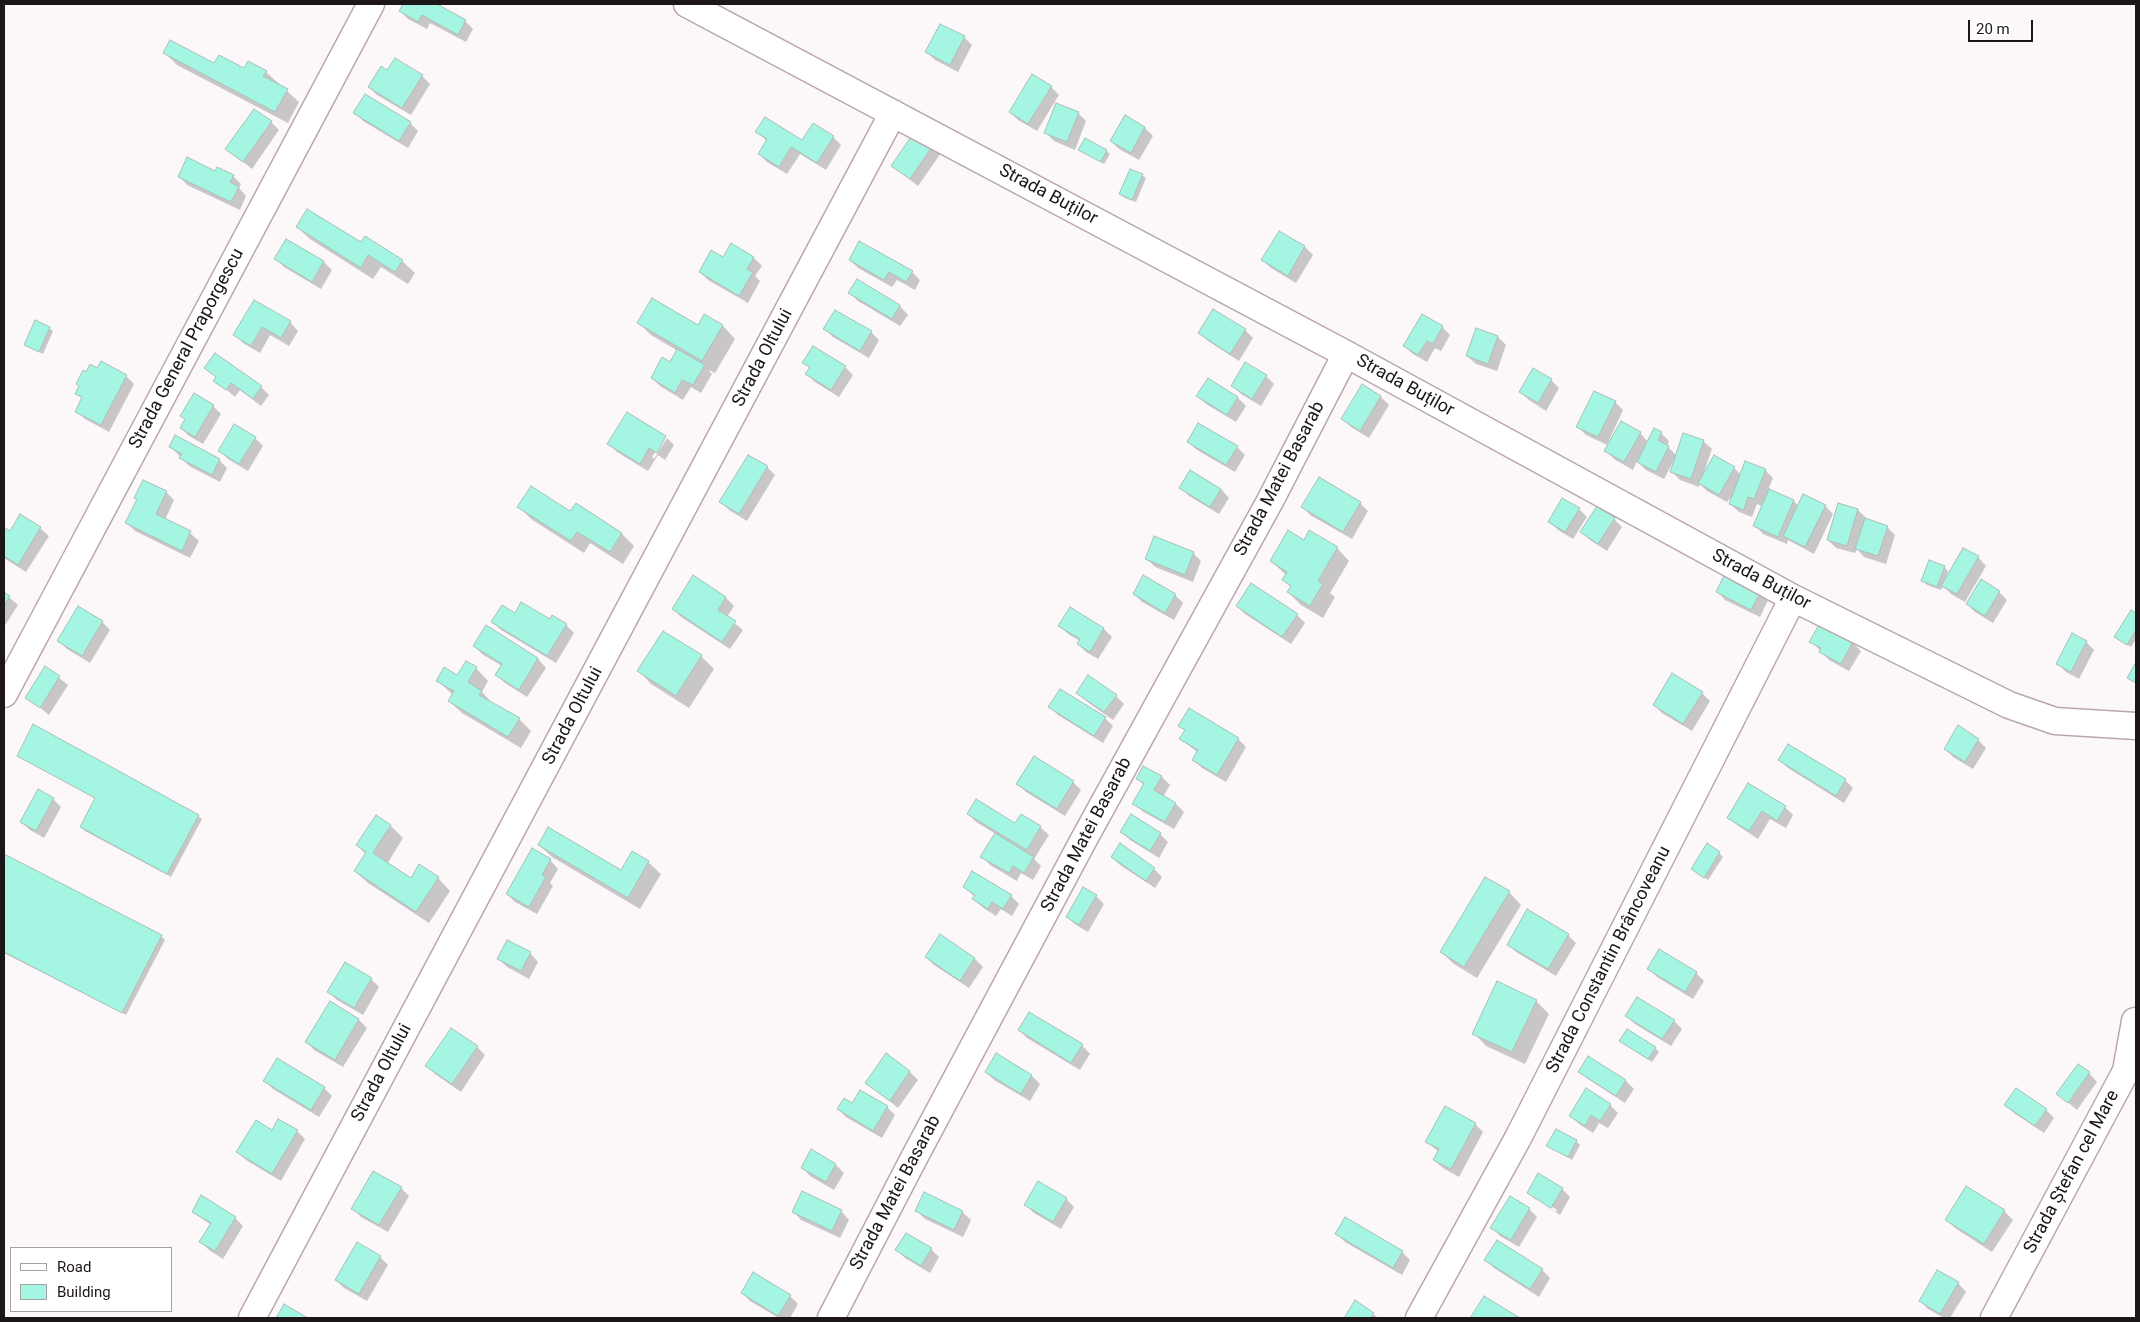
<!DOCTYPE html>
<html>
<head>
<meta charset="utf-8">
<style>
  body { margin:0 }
  #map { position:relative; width:2140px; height:1322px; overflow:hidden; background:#fcf8fa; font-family:Roboto,sans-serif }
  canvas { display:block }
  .frame { position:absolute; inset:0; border:5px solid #1d1619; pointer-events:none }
  .legend { position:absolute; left:10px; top:1247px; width:162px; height:65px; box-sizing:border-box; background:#fff; border:1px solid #a5a2a3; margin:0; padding:6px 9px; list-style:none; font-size:15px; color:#1d1619 }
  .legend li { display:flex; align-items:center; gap:10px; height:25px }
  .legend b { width:25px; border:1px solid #a5a2a3 }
  .scale { position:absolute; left:1968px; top:20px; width:65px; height:22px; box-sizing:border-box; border:2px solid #1d1619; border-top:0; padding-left:6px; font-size:15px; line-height:18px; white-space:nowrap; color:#1d1619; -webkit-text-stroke:4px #fff; paint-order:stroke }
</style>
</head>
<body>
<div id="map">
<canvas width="2140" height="1322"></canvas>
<div class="frame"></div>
<ul class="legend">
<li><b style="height:6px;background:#fff"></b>Road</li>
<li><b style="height:14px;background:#a4f5e1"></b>Building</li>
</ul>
<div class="scale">20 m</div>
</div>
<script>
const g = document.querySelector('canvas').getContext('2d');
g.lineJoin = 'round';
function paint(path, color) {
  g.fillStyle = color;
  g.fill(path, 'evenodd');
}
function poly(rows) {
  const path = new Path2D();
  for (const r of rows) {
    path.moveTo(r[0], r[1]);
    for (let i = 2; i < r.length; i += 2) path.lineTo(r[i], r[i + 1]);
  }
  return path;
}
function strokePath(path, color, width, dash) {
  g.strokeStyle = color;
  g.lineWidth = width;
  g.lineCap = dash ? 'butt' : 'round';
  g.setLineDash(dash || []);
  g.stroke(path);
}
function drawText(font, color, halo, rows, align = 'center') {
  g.font = font + ' Roboto,sans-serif';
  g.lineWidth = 4;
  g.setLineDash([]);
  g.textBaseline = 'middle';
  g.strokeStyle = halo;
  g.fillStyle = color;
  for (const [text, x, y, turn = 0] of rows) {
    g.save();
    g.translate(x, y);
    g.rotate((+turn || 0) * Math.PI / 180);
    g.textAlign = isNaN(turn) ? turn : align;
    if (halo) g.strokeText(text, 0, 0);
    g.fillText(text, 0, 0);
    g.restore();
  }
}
paint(poly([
  [404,4,434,4,465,21,473,29,466,42,430,23,427,29,408,19,400,11],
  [964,37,972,45,958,72,935,60,927,52],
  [165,53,244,69,248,62,266,72,299,102,288,123,177,65],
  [388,72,422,76,430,84,411,115,377,95,369,87],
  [1051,87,1059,95,1037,131,1018,120,1010,112],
  [355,112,410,123,418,131,408,148,363,121],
  [1078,113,1086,121,1075,150,1054,141,1046,133],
  [1125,117,1145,128,1153,136,1139,160,1119,149,1111,141],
  [271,122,279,130,252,169,227,149],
  [757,132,802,141,833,137,841,145,826,170,800,154,787,174,767,162,759,154,767,141],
  [933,145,941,153,918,186,893,166],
  [1080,150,1106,151,1110,154,1104,164],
  [216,172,233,176,241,184,239,188,246,196,240,210,187,185,179,176],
  [1142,175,1146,178,1136,202,1125,198,1121,194],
  [297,227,361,244,402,261,415,273,408,284,381,267,373,279,310,239],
  [1279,232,1305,247,1313,255,1296,283,1271,268,1263,260],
  [287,240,324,262,332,270,321,289,284,267,276,259],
  [732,245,754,258,762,266,755,276,760,281,748,303,708,280,700,272,724,259],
  [850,260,912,272,920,280,915,290,897,280,892,287,858,268],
  [857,281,900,306,908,315,900,326,858,301,850,293],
  [254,301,290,322,298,331,289,346,270,335,260,353,243,343,235,335],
  [704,315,723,326,735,339,715,373,708,370,712,374,701,393,691,387,683,400,660,386,652,378,670,364,678,351,651,335,639,323,698,327],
  [1442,327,1450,335,1441,351,1435,348,1427,362,1413,354,1404,346],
  [49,328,53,331,43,354,25,345],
  [825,329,871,332,879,340,869,358,833,337],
  [1476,329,1498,337,1506,345,1497,371,1476,364,1467,356],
  [1245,330,1253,338,1239,361,1208,341,1200,333],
  [804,362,845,367,853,375,839,397,815,382,807,374,810,369],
  [206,368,261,387,269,395,261,406,240,390,235,397,215,380,217,378],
  [98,369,126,376,134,384,109,432,85,419,77,411,83,400,77,393,87,373],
  [1266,376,1274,384,1261,406,1241,394,1233,386],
  [1208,379,1238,398,1246,406,1236,422,1206,404,1198,396],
  [1551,380,1559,388,1546,411,1529,400,1520,392],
  [1363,386,1381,397,1389,405,1369,438,1351,427,1343,419],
  [1615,402,1623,410,1607,445,1586,435,1578,427],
  [213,406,221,414,203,444,189,436,181,428,186,420,182,416],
  [627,414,666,438,664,438,652,457,654,459,667,438,674,445,665,460,658,455,648,471,617,452,609,444],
  [1640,433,1648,442,1661,433,1669,441,1667,446,1677,456,1703,441,1712,449,1704,472,1734,468,1741,475,1765,470,1773,478,1768,490,1794,501,1799,507,1825,506,1833,514,1814,554,1788,540,1787,544,1763,534,1755,525,1763,507,1757,504,1752,517,1739,512,1730,504,1735,493,1727,502,1707,491,1700,484,1699,487,1680,480,1672,472,1674,460,1664,479,1646,470,1637,461,1633,470,1614,459,1606,451],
  [255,438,263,446,248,471,228,459,220,451],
  [1188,442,1237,447,1245,455,1235,472,1197,450],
  [171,447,219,460,227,468,220,482,189,466],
  [767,467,775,475,747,521,729,510,721,502],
  [1181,488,1221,489,1229,498,1219,514,1189,496],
  [166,492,174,500,165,520,190,533,199,541,190,558,135,531,127,523],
  [1360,503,1368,511,1352,539,1310,515,1302,506],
  [519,507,570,513,622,534,634,546,623,564,590,543,584,553,531,519],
  [1579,509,1587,517,1573,539,1558,530,1550,522],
  [1858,510,1866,518,1887,527,1895,535,1886,564,1864,557,1857,549,1855,553,1836,548,1828,540],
  [1614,519,1622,527,1607,551,1590,540,1582,532],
  [40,528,49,536,26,572,4,558,4,529,10,533],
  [1304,542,1337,548,1349,561,1330,593,1335,597,1323,618,1301,605,1288,592,1292,588,1284,580,1286,575,1271,561],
  [1193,553,1201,561,1193,582,1155,567,1146,558],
  [1978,557,1986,566,1965,602,1951,594,1943,585,1941,590,1927,585,1923,581,1944,567,1948,571,1945,580],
  [1727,572,1769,598,1760,617,1725,600,1717,591],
  [694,577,726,598,734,606,727,617,743,630,730,649,681,617,673,609],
  [1999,592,2007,600,1993,623,1975,612,1967,604],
  [4,593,18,605,4,627],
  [1134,594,1175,595,1183,603,1174,620,1142,602],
  [1237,606,1297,615,1305,623,1291,644,1245,614],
  [1071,609,1104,629,1112,637,1098,659,1086,652,1078,644,1080,641,1068,634,1060,626],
  [2131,612,2136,614,2136,639,2131,647,2116,637],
  [515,614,566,625,574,633,556,663,501,630,493,622],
  [102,622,110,630,90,663,67,649,59,641],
  [1820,625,1853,643,1861,651,1849,671,1829,660,1811,641],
  [486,627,538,659,546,668,527,697,505,683,497,675,502,666,482,654,474,646],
  [664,633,701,656,714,669,689,708,651,684,639,671],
  [2086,642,2094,650,2079,679,2066,672,2058,664],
  [46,668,68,685,49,715,27,697],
  [476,668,488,681,482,692,494,705,519,719,531,731,521,748,462,713,449,701,453,695,438,681,458,677],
  [1078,693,1116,696,1124,704,1113,720,1086,701],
  [1702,693,1710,701,1692,731,1662,713,1654,705],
  [1050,707,1105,718,1113,726,1103,743,1058,715],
  [1180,726,1238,739,1246,747,1226,782,1202,768,1194,760,1198,753,1181,739,1185,731],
  [1978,740,1986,748,1973,769,1953,757,1945,749],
  [18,755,198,816,202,819,171,877,85,831,81,827,96,799],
  [1779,760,1845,780,1853,788,1844,803,1788,768],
  [1144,768,1162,777,1170,785,1163,797,1176,804,1184,812,1174,829,1142,811,1134,803,1144,785,1138,779],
  [1073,782,1081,790,1065,816,1026,792,1018,784],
  [1748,785,1785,807,1793,815,1786,828,1770,819,1758,839,1737,825,1729,817],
  [53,799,61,807,44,838,30,830,21,822],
  [968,814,1016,824,1040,827,1049,835,1034,859,1041,866,1033,880,1021,873,1017,881,990,865,982,856,996,834,976,822],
  [376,816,391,826,403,838,387,864,411,880,438,878,450,891,429,923,368,883,355,871,366,854,357,845],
  [1121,831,1160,834,1168,842,1159,858,1130,840],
  [539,845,622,872,648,862,661,874,640,909,552,857],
  [533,850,550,860,558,869,550,883,553,886,537,914,515,902,507,894],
  [1719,853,1723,857,1708,880,1692,869],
  [4,855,161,936,165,940,126,1015,4,953],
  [1112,857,1154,869,1162,877,1155,888,1120,865],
  [964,887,1011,896,1019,904,1012,916,1001,909,996,916,982,907,974,899,975,897],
  [1509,892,1521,905,1477,978,1454,964,1441,952],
  [1096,896,1104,904,1088,932,1076,925,1067,917],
  [1568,935,1576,943,1556,976,1516,952,1508,944],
  [940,936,975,959,983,967,969,988,934,965,926,957],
  [530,953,538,962,529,979,507,967,499,959],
  [1649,968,1696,973,1704,981,1693,999,1657,977],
  [371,979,379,987,363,1015,337,1000,329,992],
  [1536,1001,1549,1014,1525,1064,1486,1046,1474,1033],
  [330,1003,359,1020,367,1028,343,1067,314,1050,306,1041],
  [1627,1016,1674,1021,1682,1029,1671,1046,1635,1024],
  [1019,1030,1082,1045,1090,1054,1080,1070,1027,1038],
  [1620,1041,1655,1048,1659,1052,1652,1062],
  [477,1047,485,1055,461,1092,435,1074,427,1066],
  [996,1055,1032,1076,1040,1084,1030,1101,994,1080,986,1072],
  [909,1071,918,1080,898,1108,867,1083],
  [1580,1071,1626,1081,1634,1089,1625,1103,1588,1079],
  [2089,1073,2097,1082,2077,1110,2058,1094],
  [265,1081,324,1088,332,1096,319,1117,273,1089],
  [853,1105,887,1107,895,1115,882,1138,846,1117,838,1109],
  [1610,1105,1618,1113,1608,1128,1599,1123,1593,1133,1579,1124,1571,1116],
  [2006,1105,2046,1110,2054,1118,2044,1133,2014,1113],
  [1475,1124,1483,1132,1459,1177,1443,1168,1434,1160,1439,1152,1427,1142],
  [272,1131,297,1131,305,1139,281,1181,246,1160,238,1152],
  [1576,1141,1580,1145,1572,1160,1548,1146],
  [812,1151,836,1165,844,1173,834,1190,810,1176,802,1167],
  [1539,1175,1562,1189,1570,1197,1560,1215,1536,1200,1528,1192],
  [1536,1197,1557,1210,1556,1212,1536,1200],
  [401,1188,409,1196,388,1232,361,1217,353,1208],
  [1967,1188,2004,1211,2013,1220,1992,1252,1955,1228,1947,1220],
  [1066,1199,1074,1207,1061,1229,1034,1213,1026,1205],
  [1529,1209,1537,1217,1519,1247,1500,1236,1492,1227],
  [793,1211,841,1211,849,1220,840,1238,801,1220],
  [917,1211,962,1212,971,1220,963,1237,925,1219],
  [193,1212,235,1218,243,1226,223,1259,209,1250,201,1242,211,1225],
  [1337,1234,1402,1252,1410,1260,1402,1275,1345,1242],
  [931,1249,939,1257,930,1273,905,1258,897,1250],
  [380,1257,388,1265,367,1301,344,1288,336,1280],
  [1486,1260,1542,1270,1550,1278,1539,1297,1494,1268],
  [1938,1271,1958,1283,1966,1292,1950,1318,1944,1318,1928,1309,1920,1301],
  [754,1274,790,1296,798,1304,790,1318,779,1318,750,1301,742,1293],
  [1356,1302,1373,1314,1378,1318,1345,1318]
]), '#0003');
const building = poly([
  [403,4,437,4,466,20,458,35,422,15,418,22,399,11,403,4],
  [940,24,965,36,950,65,925,52,940,24],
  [170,40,214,63,219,55,244,68,248,61,267,71,263,76,288,89,275,112,163,53,170,40],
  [395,58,423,75,402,108,368,87,381,66,387,70,395,58],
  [1032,74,1052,86,1028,124,1009,112,1032,74],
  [365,94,411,122,399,141,353,113,365,94],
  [1056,103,1079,112,1067,142,1044,133,1056,103],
  [254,109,272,121,243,162,225,149,254,109],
  [1125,115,1145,127,1131,153,1110,141,1125,115],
  [765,117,802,140,813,123,834,136,817,163,791,147,779,167,758,154,767,139,755,132,765,117],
  [915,131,934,144,910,179,891,166,915,131],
  [1085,138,1107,150,1101,162,1078,150,1085,138],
  [187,157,215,171,217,167,234,175,230,182,239,187,231,202,178,177,187,157],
  [1130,169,1143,174,1132,200,1119,194,1130,169],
  [307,209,361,242,365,236,403,260,395,272,368,255,361,268,296,227,307,209],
  [1279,231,1305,246,1288,276,1261,260,1279,231],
  [286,239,324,261,312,282,274,259,286,239],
  [859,241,913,271,906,282,889,272,884,280,849,260,859,241],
  [731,243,754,257,747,269,753,272,739,296,699,272,711,250,723,257,731,243],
  [857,279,900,305,892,319,848,293,857,279],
  [652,298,698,325,704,314,723,325,702,361,637,323,652,298],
  [254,300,291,321,281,338,262,327,251,346,233,335,254,300],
  [1213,309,1246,329,1230,354,1198,333,1213,309],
  [835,310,872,331,860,351,823,329,835,310],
  [1422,314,1443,326,1433,344,1427,341,1418,355,1403,346,1422,314],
  [35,320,50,327,39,352,24,345,35,320],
  [1476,328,1498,336,1488,364,1466,356,1476,328],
  [813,346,846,366,831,390,805,374,810,367,802,363,813,346],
  [677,349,705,365,693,385,682,380,675,393,651,378,662,357,670,362,677,349],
  [215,353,262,386,253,399,231,383,226,390,213,381,216,377,204,368,215,353],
  [101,361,127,375,101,425,75,412,82,397,75,394,79,386,76,384,83,370,86,372,90,364,97,368,101,361],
  [1245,362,1267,375,1252,399,1231,386,1245,362],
  [1533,368,1552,379,1538,403,1519,392,1533,368],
  [1208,378,1238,397,1227,415,1196,396,1208,378],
  [1362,384,1381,396,1360,431,1341,419,1362,384],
  [1594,391,1616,401,1598,437,1576,427,1594,391],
  [194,393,214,405,195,437,180,428,185,419,180,416,194,393],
  [627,412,666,436,657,453,649,448,640,464,607,444,627,412],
  [1621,421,1641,432,1624,462,1604,451,1621,421],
  [1198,423,1238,446,1226,465,1187,442,1198,423],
  [234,424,256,437,239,464,218,451,234,424],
  [1654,428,1662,432,1658,440,1669,446,1656,472,1637,462,1654,428],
  [1683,433,1704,440,1691,479,1670,472,1683,433],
  [175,435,220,459,212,475,179,458,182,454,169,447,175,435],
  [748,455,768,466,739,514,719,502,748,455],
  [1714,455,1735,467,1719,495,1698,483,1714,455],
  [1745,461,1766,469,1754,499,1748,497,1744,510,1729,504,1745,461],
  [1190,470,1221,489,1210,507,1179,488,1190,470],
  [1319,477,1361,502,1343,532,1301,507,1319,477],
  [143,480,167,491,156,514,191,531,182,551,125,523,137,499,134,498,143,480],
  [531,486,570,511,576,503,622,533,610,552,577,532,571,541,517,507,531,486],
  [1769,489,1794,500,1778,537,1753,526,1769,489],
  [1803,494,1826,505,1805,547,1783,536,1803,494],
  [1562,498,1580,508,1565,532,1548,522,1562,498],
  [1838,503,1858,509,1847,546,1827,540,1838,503],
  [1597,506,1615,518,1598,544,1580,532,1597,506],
  [20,514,41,527,18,565,4,556,4,527,10,531,20,514],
  [1865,518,1888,526,1878,556,1855,549,1865,518],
  [1288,530,1304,540,1309,530,1338,547,1318,581,1323,584,1310,606,1287,592,1291,586,1282,580,1287,572,1270,561,1288,530],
  [1154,536,1194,552,1185,575,1145,559,1154,536],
  [1963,548,1979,556,1957,594,1941,586,1963,548],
  [1929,560,1945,566,1937,587,1921,581,1929,560],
  [1726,571,1762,589,1751,610,1716,592,1726,571],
  [693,575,726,597,718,610,736,621,722,642,672,609,693,575],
  [1143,575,1176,594,1165,613,1133,594,1143,575],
  [1981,579,2000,591,1985,616,1966,604,1981,579],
  [1251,583,1298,614,1282,637,1236,606,1251,583],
  [4,592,10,596,4,606,4,592],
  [521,602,550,619,552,615,567,624,547,656,491,622,502,605,515,613,521,602],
  [78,606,103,621,82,656,57,641,78,606],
  [1070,607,1104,628,1090,652,1077,644,1080,639,1058,626,1070,607],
  [2131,610,2136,613,2136,630,2127,645,2114,637,2131,610],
  [1820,623,1853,642,1841,664,1819,652,1821,648,1809,642,1820,623],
  [486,625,538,658,519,690,495,675,502,664,473,646,486,625],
  [663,631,702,655,676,696,637,671,663,631],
  [2072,633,2087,641,2071,672,2056,664,2072,633],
  [466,661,477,667,468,682,482,691,479,695,520,718,508,737,448,701,454,691,436,681,444,667,457,675,466,661],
  [2136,662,2136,683,2127,678,2136,662],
  [45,666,60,676,40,708,25,698,45,666],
  [1672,673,1703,692,1683,724,1653,705,1672,673],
  [1088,675,1117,695,1104,712,1076,693,1088,675],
  [1060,689,1106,717,1094,736,1048,707,1060,689],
  [1189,708,1239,738,1217,775,1192,760,1198,750,1179,739,1185,730,1178,726,1189,708],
  [33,724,199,815,167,874,80,827,95,798,17,756,33,724],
  [1958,725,1979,739,1965,762,1944,749,1958,725],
  [1788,744,1846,779,1836,796,1778,760,1788,744],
  [1034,756,1074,781,1057,809,1016,784,1034,756],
  [1143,766,1162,776,1154,790,1176,803,1165,822,1132,804,1144,783,1136,779,1143,766],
  [1748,783,1786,806,1777,821,1762,811,1749,831,1727,818,1748,783],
  [38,789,54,798,36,831,20,822,38,789],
  [976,799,1015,823,1021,814,1041,826,1027,850,967,814,976,799],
  [1131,814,1161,833,1150,851,1120,832,1131,814],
  [376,815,391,825,373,853,411,878,419,864,439,877,416,912,354,871,366,852,356,845,376,815],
  [548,827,621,870,632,851,649,861,628,898,538,845,548,827],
  [995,833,1034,857,1024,873,1013,866,1009,873,980,857,995,833],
  [1120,843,1155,868,1146,881,1111,857,1120,843],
  [1707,843,1720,852,1704,878,1691,869,1707,843],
  [532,848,551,859,542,875,546,877,529,907,506,894,532,848],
  [4,854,162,935,122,1013,4,952,4,854],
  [972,871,1012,895,1003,909,992,902,988,909,972,899,975,895,963,887,972,871],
  [1485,877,1510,891,1464,967,1440,952,1485,877],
  [1083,887,1097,895,1079,925,1066,917,1083,887],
  [1527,909,1569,934,1548,969,1507,945,1527,909],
  [940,934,975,958,960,981,925,957,940,934],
  [507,940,531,952,521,971,497,959,507,940],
  [1659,949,1697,972,1685,992,1647,969,1659,949],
  [345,962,372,978,354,1008,327,992,345,962],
  [1497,981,1537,1000,1512,1052,1472,1034,1497,981],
  [1637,997,1675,1020,1662,1039,1625,1016,1637,997],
  [330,1001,359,1019,335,1060,305,1042,330,1001],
  [1029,1012,1083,1044,1071,1063,1018,1030,1029,1012],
  [451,1028,478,1046,452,1084,425,1066,451,1028],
  [1627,1029,1656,1047,1648,1059,1619,1041,1627,1029],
  [886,1053,910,1071,890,1101,865,1083,886,1053],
  [996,1053,1032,1075,1021,1094,985,1072,996,1053],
  [1588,1056,1626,1080,1616,1096,1578,1072,1588,1056],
  [277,1058,325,1087,311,1110,263,1081,277,1058],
  [2078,1064,2090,1072,2068,1103,2056,1094,2078,1064],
  [1586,1088,1611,1104,1600,1121,1591,1115,1585,1126,1569,1116,1586,1088],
  [2016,1088,2047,1109,2035,1126,2004,1105,2016,1088],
  [860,1090,888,1106,873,1131,837,1109,844,1098,852,1103,860,1090],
  [1445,1106,1476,1123,1451,1169,1433,1160,1439,1149,1425,1142,1445,1106],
  [278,1119,298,1130,272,1174,236,1152,256,1120,272,1130,278,1119],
  [1556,1129,1577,1140,1568,1157,1546,1146,1556,1129],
  [811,1149,836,1164,826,1182,801,1168,811,1149],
  [373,1171,402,1187,379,1225,351,1209,373,1171],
  [1538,1173,1563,1188,1551,1208,1527,1193,1538,1173],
  [1038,1181,1067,1198,1053,1222,1024,1205,1038,1181],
  [1966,1186,2005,1210,1984,1244,1945,1220,1966,1186],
  [802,1191,842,1210,832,1231,792,1212,802,1191],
  [924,1192,963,1211,954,1230,915,1211,924,1192],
  [201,1195,236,1217,215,1251,199,1242,211,1223,192,1212,201,1195],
  [1510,1196,1530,1208,1511,1240,1490,1228,1510,1196],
  [1345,1217,1403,1251,1393,1268,1335,1234,1345,1217],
  [906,1233,932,1248,921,1266,895,1250,906,1233],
  [1497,1240,1543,1269,1530,1289,1484,1260,1497,1240],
  [357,1242,381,1256,359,1294,335,1280,357,1242],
  [1937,1270,1959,1282,1940,1314,1919,1301,1937,1270],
  [753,1272,791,1295,778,1316,741,1293,753,1272],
  [1484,1296,1520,1318,1470,1318,1484,1296],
  [1355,1300,1374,1313,1371,1318,1344,1318,1355,1300],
  [284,1304,308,1318,276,1318,284,1304]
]);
paint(building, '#a4f5e1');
strokePath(building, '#a8bfb8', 1);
const street = poly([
  [687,4,1346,354,1793,598,2009,705,2055,721,2136,726],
  [4,694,371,4],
  [252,1318,893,113],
  [831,1318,914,1158,1083,841,1270,501,1346,354],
  [1419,1318,1518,1138,1793,598],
  [1994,1318,2126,1071,2135,1021]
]);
strokePath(street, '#bba6af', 29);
strokePath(street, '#fff', 26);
drawText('18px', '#1d1619', '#fff', [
  ["Strada Buților",1048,195,28],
  ["Strada General Praporgescu",187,349,-62],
  ["Strada Oltului",763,358,-62],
  ["Strada Buților",1405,386,29],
  ["Strada Matei Basarab",1280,479,-62],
  ["Strada Buților",1761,580,28],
  ["Strada Oltului",573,716,-62],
  ["Strada Matei Basarab",1087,835,-62],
  ["Strada Constantin Brâncoveanu",1609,960,-63],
  ["Strada Oltului",382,1073,-62],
  ["Strada Ștefan cel Mare",2072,1172,-62],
  ["Strada Matei Basarab",896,1193,-62]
]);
</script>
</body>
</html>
